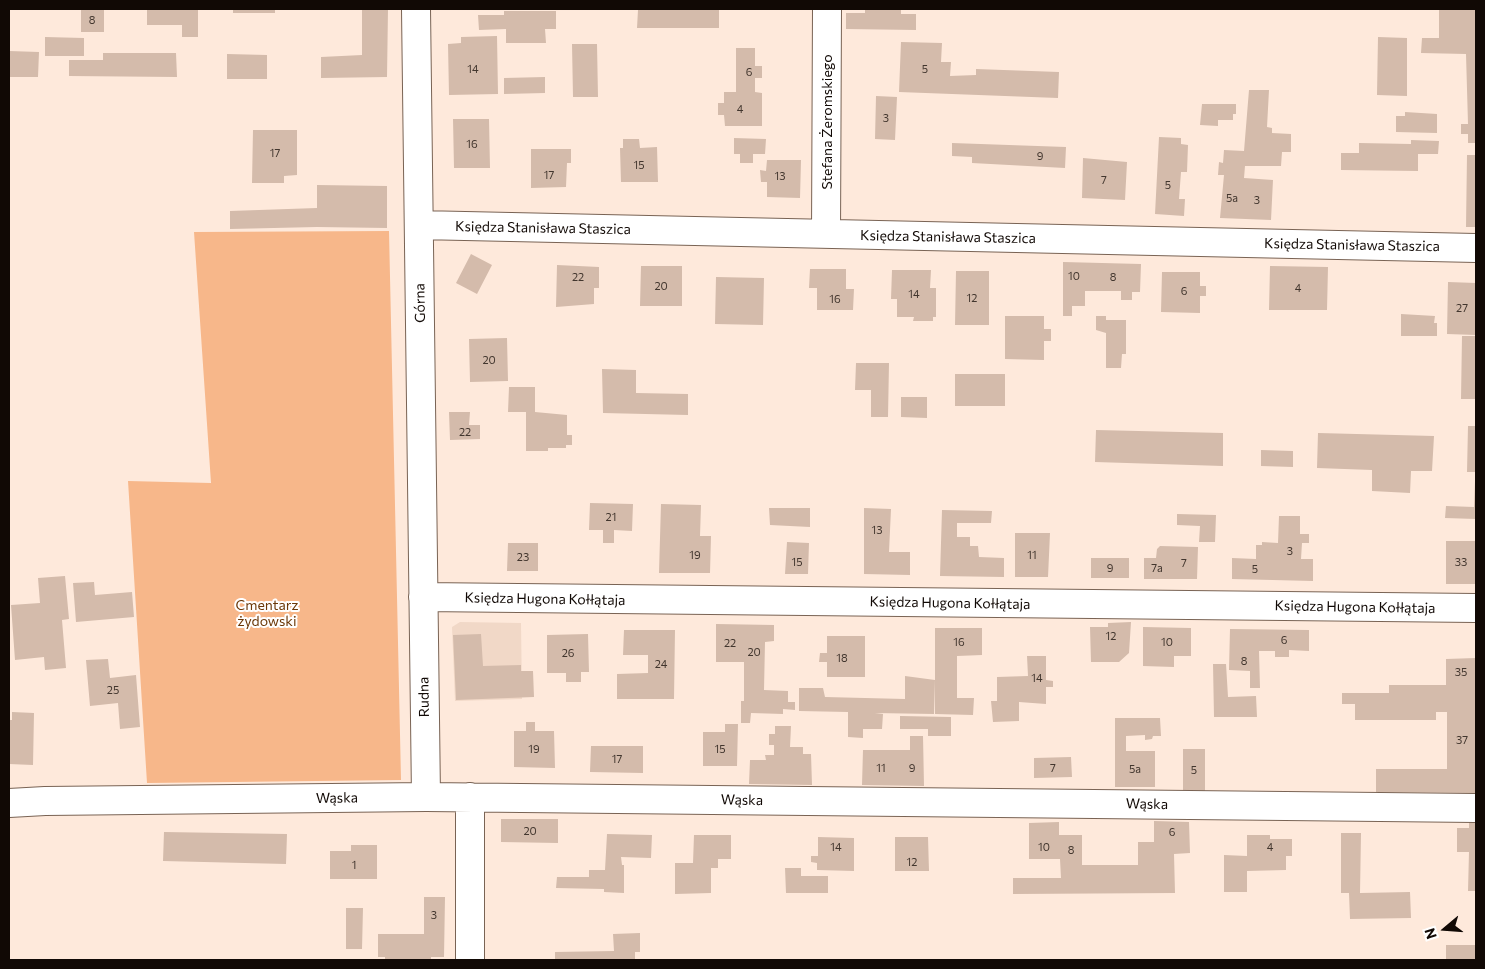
<!DOCTYPE html>
<html>
<head>
<meta charset="utf-8">
<style>
  body { margin:0 }
  #map { position:relative; width:1485px; height:969px; overflow:hidden; background:#fee9db; font-family:Commissioner,sans-serif }
  canvas { display:block }
  .frame { position:absolute; inset:0; border:10px solid #110905; pointer-events:none }
  .north { position:absolute; left:1420px; top:904px; width:50px; height:50px; -webkit-text-stroke:4px #fff; paint-order:stroke; rotate:252deg; font-size:14px; font-weight:700; line-height:20px; text-align:center; color:#110905 }
  .north::after { content:''; display:block; margin:auto; width:18px; height:22px; background:#110905; clip-path:polygon(50% 0,100% 100%,50% 72%,0 100%) }
</style>
</head>
<body>
<div id="map">
<canvas width="1485" height="969"></canvas>
<div class="frame"></div>
<div class="north">N</div>
</div>
<script>
const g = document.querySelector('canvas').getContext('2d');
g.lineJoin = 'round';
function paint(path, color) {
  g.fillStyle = color;
  g.fill(path, 'evenodd');
}
function poly(rows) {
  const path = new Path2D();
  for (const r of rows) {
    path.moveTo(r[0], r[1]);
    for (let i = 2; i < r.length; i += 2) path.lineTo(r[i], r[i + 1]);
  }
  return path;
}
function strokePath(path, color, width, dash) {
  g.strokeStyle = color;
  g.lineWidth = width;
  g.lineCap = dash ? 'butt' : 'round';
  g.setLineDash(dash || []);
  g.stroke(path);
}
function drawText(font, color, halo, rows, align = 'center') {
  g.font = font + ' Commissioner,sans-serif';
  g.lineWidth = 4;
  g.setLineDash([]);
  g.textBaseline = 'middle';
  g.strokeStyle = halo;
  g.fillStyle = color;
  for (const [text, x, y, turn = 0] of rows) {
    g.save();
    g.translate(x, y);
    g.rotate((+turn || 0) * Math.PI / 180);
    g.textAlign = isNaN(turn) ? turn : align;
    if (halo) g.strokeText(text, 0, 0);
    g.fillText(text, 0, 0);
    g.restore();
  }
}
paint(poly([
  [460,622,521,623,522,699,455,701,452,627]
]), '#f1d8c7');
paint(poly([
  [389,231,401,780,147,783,128,481,211,483,194,232]
]), '#f7b78a');
paint(poly([
  [81,9,104,9,104,32,81,32],
  [147,9,198,9,198,37,182,37,182,25,147,25],
  [233,9,275,9,275,13,233,13],
  [362,9,388,9,387,77,321,78,321,57,362,55],
  [865,9,901,9,901,14,916,14,916,30,846,29,846,13,865,13],
  [1439,9,1476,9,1476,143,1468,143,1468,134,1461,134,1461,124,1468,124,1466,54,1421,53,1422,38,1439,38],
  [638,10,719,10,719,28,637,28],
  [504,11,556,11,556,29,545,29,546,43,506,43,506,29,479,30,478,15,504,15],
  [497,36,498,94,449,95,448,44,461,43,461,37],
  [45,37,84,38,84,56,45,56],
  [1378,37,1407,38,1407,96,1377,95],
  [901,42,942,43,941,62,951,62,950,76,976,75,976,69,1059,72,1058,98,899,92],
  [572,44,597,44,598,97,573,97],
  [736,48,755,48,755,66,762,66,762,78,755,78,755,92,762,93,762,126,725,126,724,115,718,115,718,103,724,103,724,92,736,92],
  [9,51,39,52,38,77,9,77],
  [103,53,176,53,177,77,69,76,69,60,103,60],
  [227,54,267,55,267,79,227,79],
  [545,77,545,93,504,94,504,78],
  [1249,90,1269,90,1267,127,1272,128,1272,133,1291,134,1291,152,1282,152,1281,166,1245,166,1244,178,1273,180,1271,220,1220,218,1224,175,1218,175,1219,162,1223,163,1224,150,1244,151],
  [876,96,897,97,895,140,875,139],
  [1202,104,1236,104,1236,114,1233,114,1233,120,1218,120,1218,126,1200,125],
  [1405,112,1437,114,1437,133,1396,132,1396,116,1405,116],
  [453,119,489,119,490,168,454,168],
  [253,130,297,130,297,175,284,176,284,183,252,183],
  [1159,137,1181,138,1181,144,1188,145,1187,172,1181,172,1179,199,1185,199,1184,216,1155,214],
  [734,138,766,139,765,154,753,154,753,163,740,163,740,154,734,154],
  [623,139,639,139,640,148,657,147,658,182,621,182,620,148,623,148],
  [1411,140,1439,141,1438,154,1418,154,1418,171,1341,170,1341,153,1359,153,1359,143,1411,144],
  [952,143,1066,147,1065,168,972,163,972,157,952,156],
  [531,149,571,149,571,163,567,163,566,187,531,188],
  [1467,155,1476,155,1476,227,1466,227],
  [1083,158,1127,162,1125,200,1082,198],
  [767,160,801,160,800,198,767,197,767,182,761,182,760,170,766,171],
  [317,185,387,186,387,228,317,227,230,229,230,211,317,208],
  [471,254,492,265,477,294,456,283],
  [1063,262,1141,264,1140,292,1132,292,1132,300,1121,300,1121,291,1085,291,1085,306,1072,306,1072,316,1063,316],
  [557,265,599,267,599,288,594,288,594,304,556,307],
  [641,266,682,266,682,306,640,306],
  [1270,266,1328,267,1327,310,1269,310],
  [810,269,846,269,846,289,854,289,853,310,817,310,817,288,809,288],
  [892,270,931,270,930,288,936,288,936,317,933,317,933,321,913,321,914,317,897,317,897,299,891,299],
  [956,271,989,271,989,325,955,325],
  [1162,272,1200,272,1200,286,1206,286,1206,296,1200,296,1200,313,1161,312],
  [716,277,764,278,763,325,715,324],
  [1448,282,1476,283,1476,335,1447,334],
  [1401,314,1435,316,1434,323,1437,323,1437,336,1401,336],
  [1005,316,1044,316,1044,329,1051,329,1051,341,1044,341,1044,360,1005,359],
  [1096,316,1106,316,1106,320,1126,320,1126,354,1122,354,1121,368,1106,368,1106,333,1096,330],
  [1462,336,1476,336,1476,399,1461,399],
  [507,338,508,381,470,382,469,339],
  [856,363,889,363,888,417,871,417,871,390,855,390],
  [602,369,636,370,636,393,688,394,688,415,603,413],
  [955,374,1005,374,1005,406,955,406],
  [509,387,535,387,535,412,567,415,567,435,572,435,572,445,566,445,566,448,548,448,548,451,526,451,526,412,508,412],
  [901,397,927,397,927,418,901,417],
  [449,412,470,412,469,425,480,425,480,439,450,440],
  [1468,426,1476,426,1476,472,1467,472],
  [1096,430,1223,433,1223,466,1095,462],
  [1318,433,1434,436,1432,471,1411,471,1410,493,1372,491,1372,470,1317,468],
  [1261,450,1293,451,1293,467,1261,466],
  [1475,481,1476,519,1445,518,1446,506,1474,507],
  [590,503,633,504,632,531,614,530,614,543,603,543,603,530,589,530],
  [661,504,701,505,700,536,711,536,710,573,659,573],
  [769,508,810,508,810,527,770,525],
  [864,508,891,509,889,552,910,552,910,575,864,574],
  [942,510,992,511,991,523,957,523,957,537,970,537,970,546,978,546,979,557,1004,558,1004,577,940,576],
  [1177,514,1216,515,1215,542,1199,542,1200,526,1177,525],
  [1279,516,1300,516,1300,534,1309,534,1309,543,1302,543,1301,559,1313,559,1313,581,1232,579,1232,558,1256,559,1256,545,1262,545,1262,542,1278,543],
  [1015,533,1050,533,1048,577,1015,577],
  [1446,541,1476,541,1476,584,1446,584],
  [787,542,809,543,808,574,785,574],
  [508,543,538,543,538,571,507,571],
  [1160,546,1198,547,1197,579,1144,579,1144,558,1156,558,1157,549],
  [1091,558,1129,558,1129,578,1091,578],
  [65,576,69,619,62,620,66,668,45,670,44,657,15,660,11,605,40,603,38,578],
  [94,582,95,595,132,592,134,617,76,622,73,583],
  [1131,622,1129,653,1119,662,1091,662,1090,627,1108,627,1108,623],
  [716,624,774,625,774,641,765,642,764,690,788,691,788,702,795,702,795,710,783,709,783,714,751,713,750,723,741,723,741,701,744,701,744,662,716,662],
  [1143,627,1191,628,1191,656,1174,656,1174,667,1143,666],
  [935,628,982,628,982,655,957,656,957,698,974,698,973,715,935,714],
  [1230,629,1309,630,1309,651,1289,650,1289,657,1275,657,1275,651,1259,651,1260,688,1250,688,1250,671,1229,670],
  [624,630,675,630,674,699,617,699,617,674,648,673,648,655,623,655],
  [481,634,483,666,521,665,521,671,533,671,534,697,456,700,453,635],
  [588,634,589,672,581,672,581,682,566,682,566,673,547,673,547,635],
  [827,636,865,636,865,677,827,677,827,662,819,662,820,653,827,653],
  [1027,656,1046,656,1046,680,1053,681,1053,687,1046,687,1046,704,1019,702,1019,721,993,722,991,701,997,701,997,677,1028,676],
  [1476,658,1476,793,1376,792,1376,769,1447,769,1447,712,1436,712,1436,720,1355,720,1355,704,1342,704,1342,693,1389,693,1389,685,1446,685,1446,659],
  [108,659,110,678,136,675,140,727,120,729,118,703,90,706,86,660],
  [1213,664,1226,664,1228,697,1256,696,1257,717,1214,717],
  [905,676,935,680,934,714,875,713,883,714,882,729,863,729,863,738,848,737,848,712,799,711,799,688,823,688,825,697,905,699],
  [12,712,34,713,33,765,9,764,9,720,12,720],
  [900,716,951,717,951,736,928,736,928,729,900,729],
  [1115,718,1160,718,1161,736,1153,736,1152,739,1145,740,1145,735,1126,736,1126,751,1155,751,1155,787,1115,787],
  [526,722,535,722,535,731,554,731,555,768,514,767,514,731,526,731],
  [725,724,738,724,737,766,703,766,703,732,725,732],
  [775,726,791,726,790,747,803,747,803,754,811,754,812,785,749,784,750,760,766,760,765,755,774,755,774,745,769,745,769,734,775,734],
  [910,736,923,736,924,786,862,785,863,750,910,750],
  [591,746,643,746,643,773,590,772],
  [1183,749,1205,749,1205,792,1183,791],
  [1071,757,1072,777,1034,778,1034,758],
  [1469,818,1476,818,1476,891,1468,891,1469,852,1457,852,1457,828,1469,828],
  [501,819,558,819,558,843,501,842],
  [1154,821,1189,822,1190,853,1174,854,1175,893,1013,894,1013,878,1061,878,1060,859,1029,859,1029,823,1059,822,1059,835,1082,835,1082,865,1138,865,1138,842,1154,842],
  [164,832,287,834,286,864,163,861],
  [1341,833,1361,833,1360,893,1410,892,1411,918,1350,919,1349,893,1341,893],
  [607,834,652,835,651,858,621,857,622,865,624,865,624,893,604,892,604,889,556,888,557,877,589,877,589,870,605,870],
  [694,835,731,835,731,859,718,859,718,868,711,868,711,893,675,894,675,863,693,863],
  [1247,835,1270,835,1270,839,1292,839,1292,856,1286,856,1286,870,1247,871,1247,892,1224,892,1224,855,1247,856],
  [818,837,854,838,854,871,817,870,817,863,811,862,811,856,818,856],
  [895,837,928,837,929,871,895,871],
  [351,845,377,845,377,879,330,879,330,851,351,851],
  [785,868,801,868,801,876,828,876,828,893,786,893],
  [424,897,445,897,444,957,431,957,431,960,385,960,385,957,378,957,378,934,424,934],
  [346,908,363,908,362,949,346,949],
  [640,933,640,952,635,952,635,960,555,960,555,952,614,951,613,934],
  [1446,945,1476,945,1476,960,1446,960]
]), '#d4bbab');
const minor = poly([
  [416,9,426,797],
  [419,225,1476,248],
  [826,234,827,9],
  [423,597,1476,608],
  [470,797,470,960],
  [9,803,45,801,426,797,1476,808]
]);
strokePath(minor, '#796354', 30);
strokePath(minor, '#fff', 28);
drawText('11px', '#42362e', null, [
  ["8",92,20],
  ["14",473,69],
  ["5",925,69],
  ["6",749,72],
  ["4",740,109],
  ["3",886,118],
  ["16",472,144],
  ["17",275,153],
  ["9",1040,156],
  ["15",639,165],
  ["17",549,175],
  ["13",780,176],
  ["7",1104,180],
  ["5",1168,185],
  ["5a",1232,198],
  ["3",1257,200],
  ["10",1074,276],
  ["22",578,277],
  ["8",1113,277],
  ["20",661,286],
  ["4",1298,288],
  ["6",1184,291],
  ["14",914,294],
  ["12",972,298],
  ["16",835,299],
  ["27",1462,308],
  ["20",489,360],
  ["22",465,432],
  ["21",611,517],
  ["13",877,530],
  ["3",1290,551],
  ["19",695,555],
  ["11",1032,555],
  ["23",523,557],
  ["15",797,562],
  ["33",1461,562],
  ["7",1184,563],
  ["9",1110,568],
  ["7a",1157,568],
  ["5",1255,569],
  ["12",1111,636],
  ["6",1284,640],
  ["16",959,642],
  ["10",1167,642],
  ["22",730,643],
  ["20",754,652],
  ["26",568,653],
  ["18",842,658],
  ["8",1244,661],
  ["24",661,664],
  ["35",1461,672],
  ["14",1037,678],
  ["25",113,690],
  ["37",1462,740],
  ["19",534,749],
  ["15",720,749],
  ["17",617,759],
  ["11",881,768],
  ["9",912,768],
  ["7",1053,768],
  ["5a",1135,769],
  ["5",1194,770],
  ["20",530,831],
  ["6",1172,832],
  ["14",836,847],
  ["10",1044,847],
  ["4",1270,847],
  ["8",1071,850],
  ["12",912,862],
  ["1",354,865],
  ["3",434,915]
]);
drawText('14px', '#110905', '#fff', [
  ["Stefana Żeromskiego",827,122,-90],
  ["Księdza Stanisława Staszica",543,228,1],
  ["Księdza Stanisława Staszica",948,237,1],
  ["Księdza Stanisława Staszica",1352,245,1],
  ["Górna",420,303,-91],
  ["Księdza Hugona Kołłątaja",545,599,1],
  ["Księdza Hugona Kołłątaja",950,603,1],
  ["Księdza Hugona Kołłątaja",1355,607,1],
  ["Rudna",424,697,-91],
  ["Wąska",337,798,-1],
  ["Wąska",742,800,1],
  ["Wąska",1147,804,1]
]);
drawText('14px', '#6b3707', '#fff', [
  ["Cmentarz",267,605],
  ["żydowski",267,621]
]);
</script>
</body>
</html>
